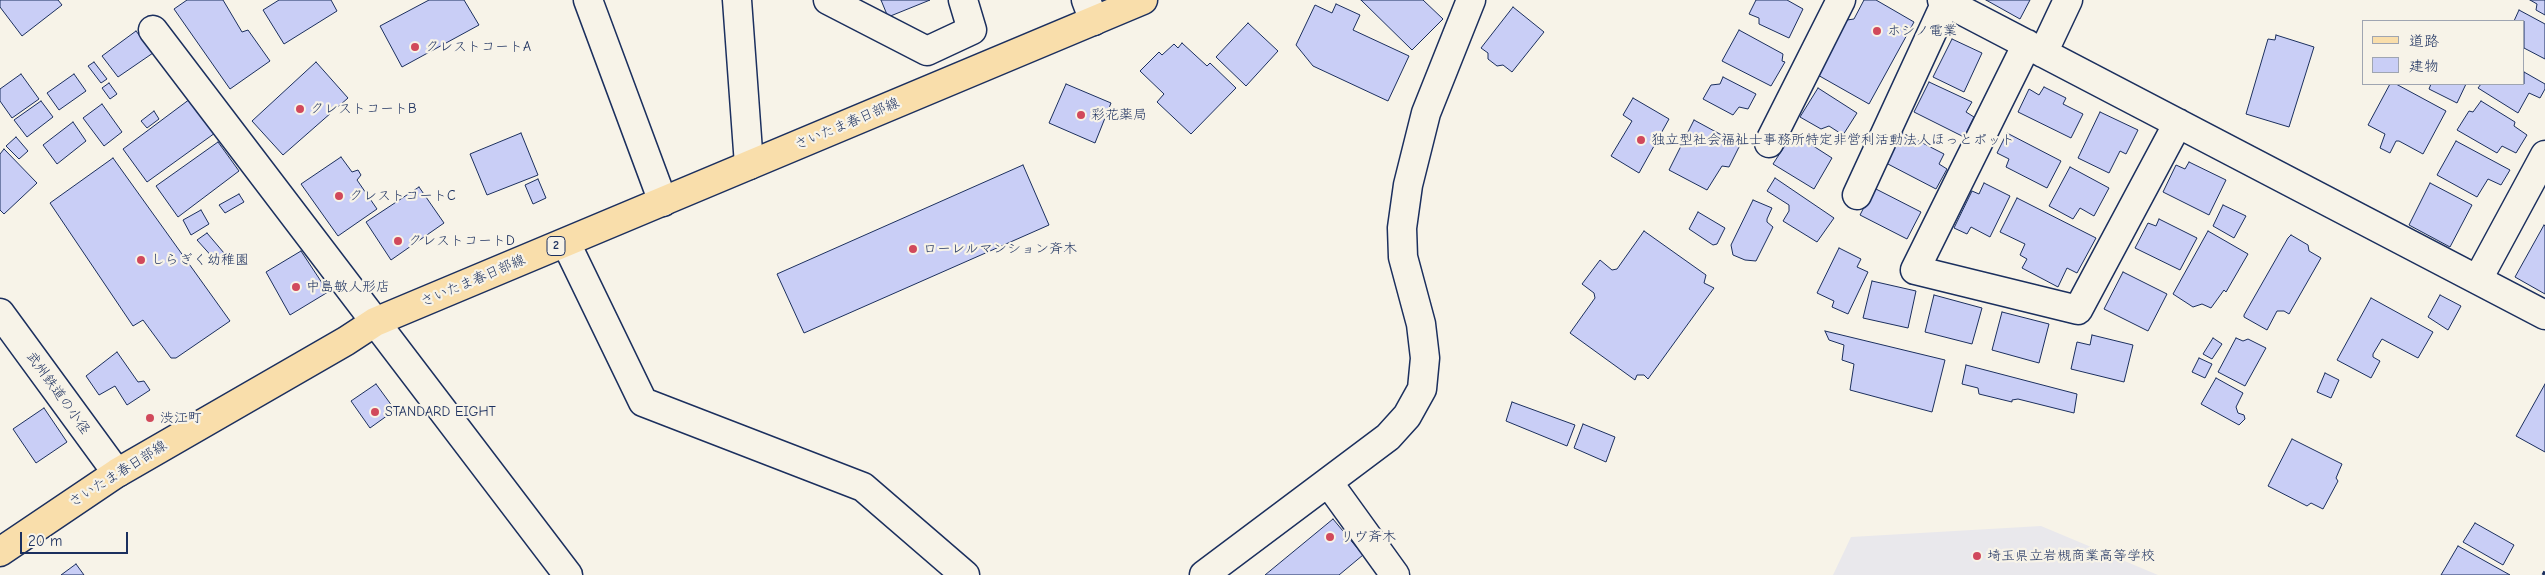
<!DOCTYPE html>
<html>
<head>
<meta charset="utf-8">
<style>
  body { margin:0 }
  #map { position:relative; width:2545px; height:575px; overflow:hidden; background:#f7f3e8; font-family:"Comic Neue","Klee One",sans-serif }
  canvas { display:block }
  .legend { position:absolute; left:2362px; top:20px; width:162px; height:65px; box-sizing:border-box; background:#f7f3e8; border:1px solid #9fa5b1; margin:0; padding:6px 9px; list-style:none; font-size:15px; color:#1b2f5e }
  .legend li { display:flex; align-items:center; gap:10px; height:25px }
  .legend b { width:25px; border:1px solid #9fa5b1 }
  .scale { position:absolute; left:20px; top:532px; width:108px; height:22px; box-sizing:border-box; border:2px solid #1b2f5e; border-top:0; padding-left:6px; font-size:15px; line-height:18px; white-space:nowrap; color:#1b2f5e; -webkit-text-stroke:4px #f7f3e8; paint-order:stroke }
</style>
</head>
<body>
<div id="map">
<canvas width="2545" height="575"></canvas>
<ul class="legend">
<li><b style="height:6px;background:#f9deab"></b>道路</li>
<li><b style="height:14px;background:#c9cef6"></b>建物</li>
</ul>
<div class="scale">20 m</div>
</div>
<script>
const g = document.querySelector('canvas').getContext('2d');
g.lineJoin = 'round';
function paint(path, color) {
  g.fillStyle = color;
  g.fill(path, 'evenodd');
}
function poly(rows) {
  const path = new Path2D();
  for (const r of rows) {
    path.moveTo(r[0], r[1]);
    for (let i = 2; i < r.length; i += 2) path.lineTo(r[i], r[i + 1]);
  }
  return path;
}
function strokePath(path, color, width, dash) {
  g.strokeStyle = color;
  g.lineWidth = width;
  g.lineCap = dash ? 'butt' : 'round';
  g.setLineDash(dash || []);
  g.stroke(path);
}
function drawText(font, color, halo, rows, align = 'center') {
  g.font = font + ' "Comic Neue","Klee One",sans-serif';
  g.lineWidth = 4.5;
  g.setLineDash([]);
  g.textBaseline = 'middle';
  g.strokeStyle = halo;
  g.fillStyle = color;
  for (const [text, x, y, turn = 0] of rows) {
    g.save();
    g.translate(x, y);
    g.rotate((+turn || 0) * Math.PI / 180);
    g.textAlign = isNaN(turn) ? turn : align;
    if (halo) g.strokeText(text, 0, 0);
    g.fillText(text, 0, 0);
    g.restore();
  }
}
paint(poly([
  [2041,526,2158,575,1833,575,1851,537]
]), '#e9e8ec');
const building = poly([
  [0,0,58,0,62,5,22,36,0,7,0,0],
  [187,0,223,0,242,32,248,30,270,61,230,89,174,9,187,0],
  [279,0,331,0,337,11,284,44,263,10,279,0],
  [429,0,464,0,479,25,402,67,380,26,429,0],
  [881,0,930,0,888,17,881,0],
  [1361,0,1423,0,1443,19,1412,50,1361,0],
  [1756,0,1787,0,1803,9,1789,38,1759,24,1759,18,1749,14,1756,0],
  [1864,0,1876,0,1914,22,1869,104,1816,74,1847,20,1854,19,1864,0],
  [1986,0,2030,0,2020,19,1986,0],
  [2530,0,2545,0,2545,15,2536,10,2537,4,2530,0],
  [1336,4,1360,15,1353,30,1409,56,1388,101,1313,66,1296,45,1315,5,1332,13,1336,4],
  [1513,7,1544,32,1512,72,1503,65,1497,66,1488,59,1488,53,1481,48,1513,7],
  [2519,10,2545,24,2545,59,2524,48,2524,21,2514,21,2519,10],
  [1248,23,1278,51,1246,86,1216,57,1248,23],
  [1739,30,1783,54,1782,61,1785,62,1771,86,1722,61,1739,30],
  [136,31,153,53,118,77,102,56,136,31],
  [2276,35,2314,47,2289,127,2246,114,2268,39,2275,40,2276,35],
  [1952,39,1982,53,1964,92,1933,77,1952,39],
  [1182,43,1207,66,1210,63,1236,88,1191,134,1157,102,1164,94,1140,71,1159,52,1162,55,1174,44,1178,48,1182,43],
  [94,62,107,79,101,83,88,66,94,62],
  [316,62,348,98,283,155,252,121,316,62],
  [2524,72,2545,84,2545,89,2540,98,2529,93,2518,113,2478,88,2481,84,2524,84,2524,72],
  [21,74,39,99,12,118,0,101,0,89,21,74],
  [74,74,86,91,59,110,47,93,74,74],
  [1723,77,1756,94,1748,109,1739,107,1733,115,1703,99,1711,85,1720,84,1723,77],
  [1929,82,1972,102,1966,112,1974,117,1964,137,1914,112,1929,82],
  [109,83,117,94,110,99,102,88,109,83],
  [1066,84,1111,103,1095,143,1049,123,1066,84],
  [2390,84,2396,84,2446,111,2423,154,2399,141,2396,141,2390,153,2380,148,2385,134,2368,125,2390,84],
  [2431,84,2466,84,2457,103,2429,89,2431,84],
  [2044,87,2066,98,2063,104,2083,114,2071,138,2018,112,2029,89,2039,95,2044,87],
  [1818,88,1857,113,1843,135,1829,126,1821,129,1800,117,1818,88],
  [1633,98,1669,119,1639,173,1611,156,1632,121,1623,115,1633,98],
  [190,99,215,133,147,182,123,149,190,99],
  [41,101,53,117,27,137,14,120,41,101],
  [2481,101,2515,122,2514,126,2527,135,2516,153,2502,146,2497,153,2457,130,2469,111,2473,112,2481,101],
  [102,104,122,132,104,146,83,118,102,104],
  [154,111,159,119,147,128,141,121,154,111],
  [2100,112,2138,130,2126,154,2120,151,2109,173,2078,158,2100,112],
  [1694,120,1740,145,1729,167,1722,166,1707,190,1669,170,1694,120],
  [73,122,86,141,57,164,43,145,73,122],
  [1901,132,1944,154,1939,164,1947,169,1936,189,1886,163,1901,132],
  [521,133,538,175,487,195,470,154,521,133],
  [1793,133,1832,158,1814,189,1773,164,1793,133],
  [2007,133,2061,161,2047,188,2006,167,2009,159,1997,153,2007,133],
  [16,137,28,151,19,159,6,146,16,137],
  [2456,141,2510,170,2501,185,2488,179,2477,197,2437,175,2456,141],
  [218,142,239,171,178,217,156,186,218,142],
  [4,149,37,183,4,214,0,210,0,154,4,149],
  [341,157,352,172,358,170,361,175,357,180,377,209,338,236,301,184,341,157],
  [113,158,230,321,176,358,171,358,143,320,133,326,50,203,113,158],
  [2189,162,2226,180,2209,215,2163,192,2176,165,2185,169,2189,162],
  [1023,165,1049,225,804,333,777,274,1023,165],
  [2070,167,2109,188,2094,216,2080,208,2073,219,2049,206,2070,167],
  [1775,178,1834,218,1817,242,1783,221,1789,211,1789,205,1767,191,1775,178],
  [538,179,546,198,533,204,525,185,538,179],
  [1984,183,2010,196,1990,237,1971,227,1967,234,1954,228,1972,191,1979,194,1984,183],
  [2430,183,2472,205,2450,247,2409,225,2430,183],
  [419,187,444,223,391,260,366,222,419,187],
  [1874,188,1921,212,1907,239,1860,215,1874,188],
  [239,194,244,202,225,213,219,205,239,194],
  [2017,198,2096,238,2077,273,2067,268,2058,287,2022,268,2027,259,2020,255,2025,244,2000,232,2017,198],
  [1753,200,1772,208,1767,219,1767,222,1773,227,1756,261,1745,260,1733,255,1731,245,1753,200],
  [2223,205,2246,216,2234,238,2213,226,2223,205],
  [201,210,209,224,191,235,183,220,201,210],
  [1698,212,1725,228,1717,244,1713,245,1689,229,1698,212],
  [2159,219,2197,238,2180,270,2135,248,2148,223,2156,226,2159,219],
  [2544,225,2545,226,2545,294,2515,277,2544,225],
  [1644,231,1706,275,1704,283,1714,288,1648,379,1644,375,1637,375,1635,380,1570,333,1595,298,1594,293,1582,284,1600,260,1612,270,1617,269,1644,231],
  [2208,231,2248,254,2226,292,2224,290,2211,308,2202,304,2193,307,2173,294,2208,231],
  [207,233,224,253,215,260,197,240,207,233],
  [2291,235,2308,245,2309,251,2321,258,2289,314,2284,311,2277,311,2267,330,2244,317,2244,315,2288,238,2291,235],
  [1839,248,1861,259,1857,267,1868,272,1848,314,1832,307,1834,301,1817,293,1839,248],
  [301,251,328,292,290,315,266,272,301,251],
  [2123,272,2167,294,2148,331,2104,309,2123,272],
  [1872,281,1916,291,1908,328,1863,318,1872,281],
  [1934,295,1982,308,1972,344,1925,332,1934,295],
  [2440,295,2461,306,2448,330,2428,317,2440,295],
  [2371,298,2433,332,2418,358,2382,339,2373,354,2373,357,2380,361,2371,378,2337,360,2371,298],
  [2002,312,2049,324,2039,363,1992,350,2002,312],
  [1825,331,1945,360,1932,412,1850,390,1854,364,1842,360,1844,345,1829,340,1825,331],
  [2092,335,2133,345,2124,382,2071,369,2077,342,2090,345,2092,335],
  [2213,338,2222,344,2212,359,2203,354,2213,338],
  [2236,338,2243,341,2248,339,2266,348,2245,386,2218,372,2236,338],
  [117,352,138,382,144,381,150,390,127,405,115,386,99,395,86,376,117,352],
  [2199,358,2212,364,2205,378,2192,372,2199,358],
  [1966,365,2077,394,2074,413,2018,399,2012,400,2012,402,1979,394,1978,388,1962,384,1966,365],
  [2325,373,2339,380,2331,398,2317,392,2325,373],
  [2216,378,2243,393,2236,407,2238,413,2244,415,2245,419,2239,425,2201,404,2216,378],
  [376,384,395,410,370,428,351,401,376,384],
  [2545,384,2545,452,2516,436,2545,384],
  [1512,402,1575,425,1567,446,1506,421,1512,402],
  [44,408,67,442,36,463,13,429,44,408],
  [1583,424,1615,437,1606,462,1574,448,1583,424],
  [2292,439,2342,464,2336,478,2338,481,2323,509,2311,503,2307,506,2268,486,2292,439],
  [1333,519,1363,555,1339,575,1265,575,1333,519],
  [2475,523,2514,545,2503,565,2463,542,2475,523],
  [2458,546,2510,575,2441,575,2458,546],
  [76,564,84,575,61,575,76,564]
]);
paint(building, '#c9cef6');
strokePath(building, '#1b2f5e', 1);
const minor = poly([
  [588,0,663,202],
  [737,0,749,165],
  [828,0,927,51,972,30,963,0],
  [1086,0,1094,21],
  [1942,0,2545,315],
  [153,30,568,575],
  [2027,44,1915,270,2078,310,2178,123],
  [2043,53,2068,0],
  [1769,143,1841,0],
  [1857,195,1946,2],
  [566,243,643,402,863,487,965,575],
  [2478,279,2545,155],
  [0,313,117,473],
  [1328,482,1395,575],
  [1204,575,1388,437,1407,416,1422,389,1425,358,1421,324,1403,257,1402,228,1408,185,1426,113,1471,0]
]);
const major = poly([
  [0,552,117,473,346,341,375,322,1143,0]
]);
strokePath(minor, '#1b2f5e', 31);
strokePath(major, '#1b2f5e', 31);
strokePath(poly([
  [2543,575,2545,571]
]), '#1b2f5e', 3, [4, 4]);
strokePath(minor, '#f7f3e8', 28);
strokePath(major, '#f9deab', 28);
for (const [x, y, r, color] of [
  [1877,31,5,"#d1495b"],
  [415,47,5,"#d1495b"],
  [300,109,5,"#d1495b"],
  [1081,115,5,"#d1495b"],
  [1641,140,5,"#d1495b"],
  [339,196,5,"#d1495b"],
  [398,241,5,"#d1495b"],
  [913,249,5,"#d1495b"],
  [141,260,5,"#d1495b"],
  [296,287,5,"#d1495b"],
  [375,412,5,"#d1495b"],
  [150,418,5,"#d1495b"],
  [1330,537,5,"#d1495b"],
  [1977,556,5,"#d1495b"]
]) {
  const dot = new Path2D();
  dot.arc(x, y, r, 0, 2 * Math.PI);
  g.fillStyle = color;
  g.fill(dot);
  strokePath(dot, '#f7f3e8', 2);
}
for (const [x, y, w] of [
  [556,246,18]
]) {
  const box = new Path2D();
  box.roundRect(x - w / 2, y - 9.5, w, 19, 4);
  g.fillStyle = '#f7f3e8';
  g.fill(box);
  strokePath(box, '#1b2f5e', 1);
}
drawText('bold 12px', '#1b2f5e', null, [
  ["2",556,246]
]);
drawText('14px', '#1b2f5e', '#f7f3e8', [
  ["ホシノ電業",1887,31],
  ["クレストコートA",425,47],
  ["クレストコートB",310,109],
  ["彩花薬局",1091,115],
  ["独立型社会福祉士事務所特定非営利活動法人ほっとポット",1651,140],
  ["クレストコートC",349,196],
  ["クレストコートD",408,241],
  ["ローレルマンション斉木",923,249],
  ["しらぎく幼稚園",151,260],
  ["中島敏人形店",306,287],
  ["STANDARD EIGHT",385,412],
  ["渋江町",160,418],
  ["リヴ斉木",1340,537],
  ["埼玉県立岩槻商業高等学校",1987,556]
], 'left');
drawText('14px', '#1b2f5e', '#f7f3e8', [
  ["さいたま春日部線",847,124,-23],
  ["さいたま春日部線",473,281,-23],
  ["武州鉄道の小径",58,393,54],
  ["さいたま春日部線",118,474,-32]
]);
</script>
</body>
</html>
